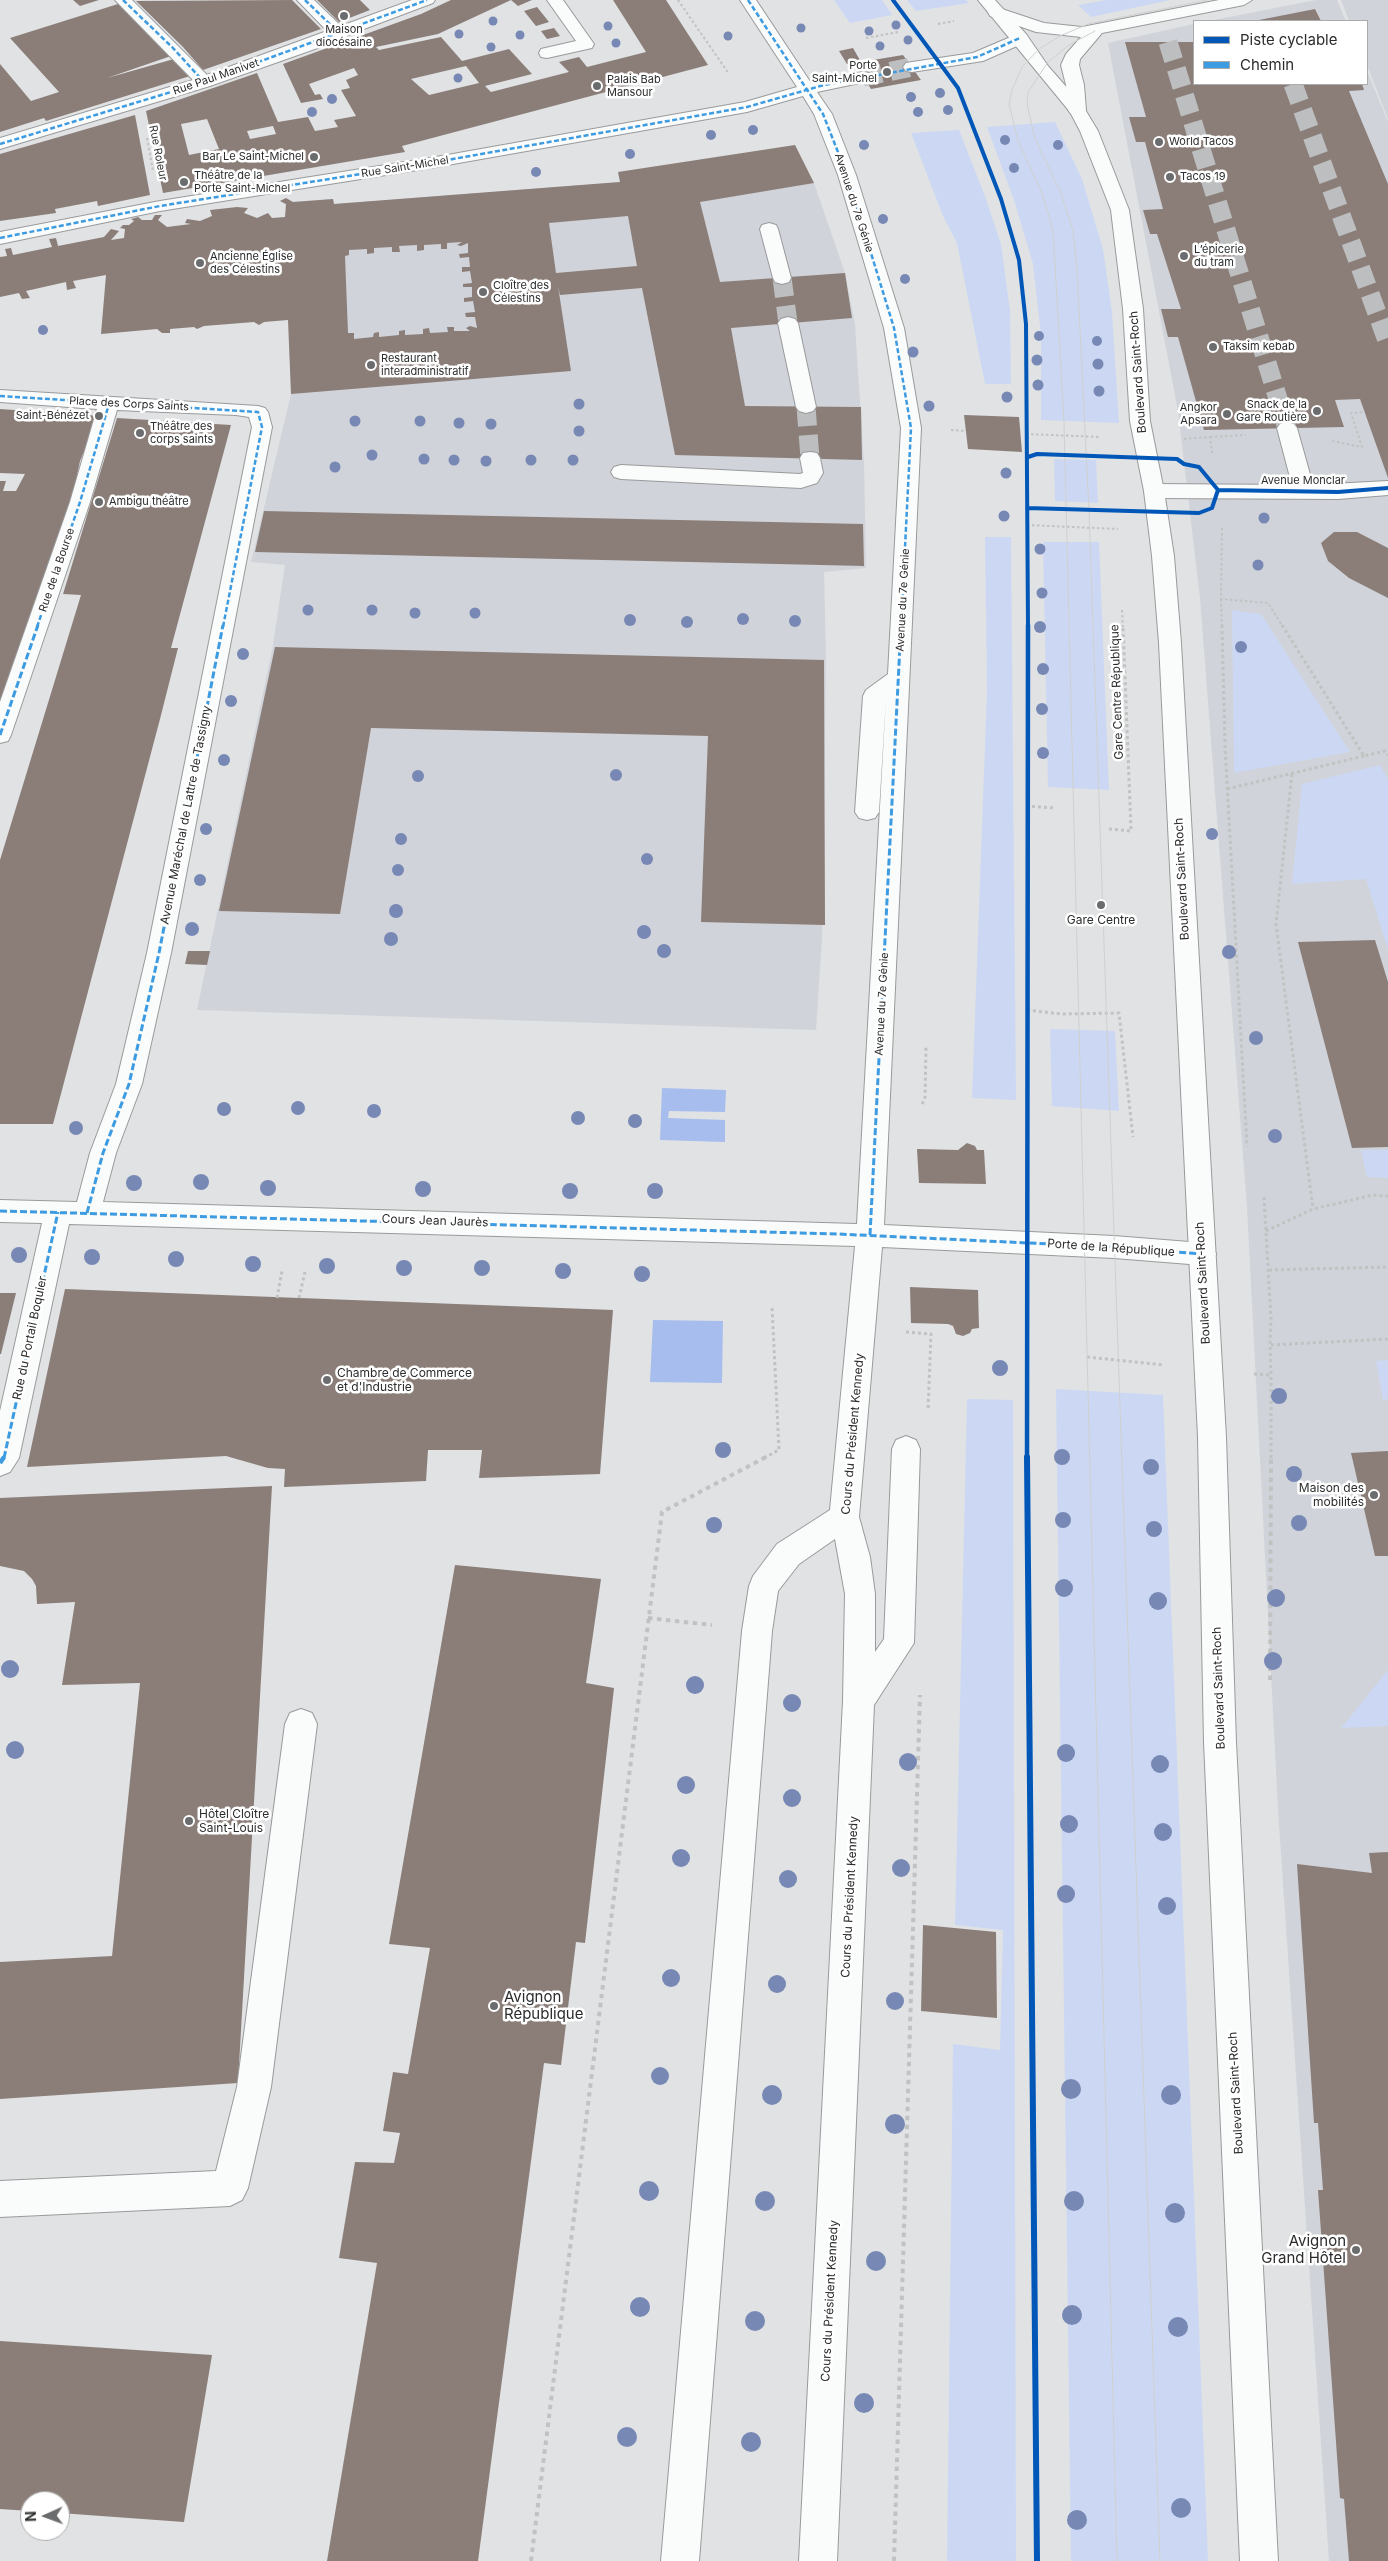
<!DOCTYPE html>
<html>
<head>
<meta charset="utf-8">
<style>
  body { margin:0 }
  #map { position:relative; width:1388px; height:2561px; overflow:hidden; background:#e0e2e4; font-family:Inter,sans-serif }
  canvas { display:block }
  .legend { position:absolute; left:1193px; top:20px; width:175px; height:65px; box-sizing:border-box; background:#fff; border:1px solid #aaabab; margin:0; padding:6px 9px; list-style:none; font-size:15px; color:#2b2c2d }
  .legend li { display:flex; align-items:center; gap:10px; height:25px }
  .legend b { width:25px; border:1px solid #aaabab }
  .north { position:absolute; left:20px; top:2491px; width:50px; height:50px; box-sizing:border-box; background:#fff; border:1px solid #aaabab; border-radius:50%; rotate:268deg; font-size:14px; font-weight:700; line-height:20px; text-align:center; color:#2b2c2d }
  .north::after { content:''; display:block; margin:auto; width:18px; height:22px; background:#6a6c6d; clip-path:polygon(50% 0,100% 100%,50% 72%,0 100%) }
</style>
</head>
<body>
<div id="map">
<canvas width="1388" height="2561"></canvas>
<ul class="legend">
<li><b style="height:6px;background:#0057b8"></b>Piste cyclable</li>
<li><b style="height:6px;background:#3d9ce1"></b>Chemin</li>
</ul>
<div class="north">N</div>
</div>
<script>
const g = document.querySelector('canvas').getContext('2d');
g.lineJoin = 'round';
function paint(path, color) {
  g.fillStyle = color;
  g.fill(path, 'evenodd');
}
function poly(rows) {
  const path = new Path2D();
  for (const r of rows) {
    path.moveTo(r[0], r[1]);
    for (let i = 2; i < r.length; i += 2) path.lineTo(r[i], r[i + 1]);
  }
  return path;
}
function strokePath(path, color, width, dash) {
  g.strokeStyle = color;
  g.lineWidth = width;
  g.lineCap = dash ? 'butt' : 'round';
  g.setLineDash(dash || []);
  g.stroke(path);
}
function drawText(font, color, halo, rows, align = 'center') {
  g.font = font + ' Inter,sans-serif';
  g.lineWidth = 5;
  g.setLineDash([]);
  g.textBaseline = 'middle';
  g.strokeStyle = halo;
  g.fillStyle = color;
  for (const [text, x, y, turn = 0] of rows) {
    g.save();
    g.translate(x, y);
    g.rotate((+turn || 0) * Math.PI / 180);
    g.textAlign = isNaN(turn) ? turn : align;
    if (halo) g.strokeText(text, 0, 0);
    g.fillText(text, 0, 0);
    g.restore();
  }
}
paint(poly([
  [1316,0,1337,0,1346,21,1209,21],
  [1341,0,1388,0,1388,119,1367,65,1367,21,1349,21],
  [1194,24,1194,84,1367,84,1367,71,1388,122,1388,2561,1329,2561,1278,1809,1247,1207,1200,598,1178,411,1108,43],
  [795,145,814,183,845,273,855,324,864,463,866,568,824,572,826,658,822,938,816,1030,197,1010,273,645,285,565,251,562,291,394,286,205,280,201,286,198,293,202,333,199,334,204,620,182]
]), '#d0d3d9');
paint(poly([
  [834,0,882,0,892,15,850,23],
  [907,0,966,0,969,3,916,11],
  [1106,0,1170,0,1091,17,1078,5],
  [1055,122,1082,179,1103,249,1112,312,1119,423,1041,420,1041,335,1033,264,1014,200,987,127],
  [959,130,985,196,1001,244,1010,311,1011,384,985,384,957,243,943,216,911,133],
  [1054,459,1096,460,1098,503,1055,501],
  [985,537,1011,537,1016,1100,972,1098,987,691],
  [1043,542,1099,542,1109,790,1048,787],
  [1232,610,1261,614,1350,752,1234,773],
  [1380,765,1388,779,1388,950,1366,879,1292,884,1302,784],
  [1050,1029,1115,1031,1119,1111,1052,1106],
  [1361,1150,1388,1150,1388,1178,1367,1177],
  [1388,1360,1388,1399,1383,1400,1376,1361],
  [1056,1389,1163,1395,1208,2561,1071,2561],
  [967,1399,1013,1400,1016,2561,947,2561,953,2044,1000,2050,1003,1930,955,1925],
  [1388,1670,1388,1726,1341,1728]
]), '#ccd8f3');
paint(poly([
  [662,1088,726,1090,725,1112,669,1111,668,1118,725,1120,725,1142,660,1140],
  [653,1320,723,1321,722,1383,650,1382]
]), '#a7bdee');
paint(poly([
  [73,0,99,0,80,6],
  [292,0,321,29,203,70,183,47,136,1],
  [317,0,360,0,370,10,339,22],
  [451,0,532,0,518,6,511,0,438,34,376,47,379,50,441,37,462,61,509,49,532,74,485,86,491,92,569,72,559,62,579,57,587,67,646,52,613,0,666,0,708,65,402,146,405,152,163,193,146,111,257,73,278,122,308,117,315,131,338,127,334,120,356,116,341,90,350,88,346,80,358,75,354,68,309,84,315,95,320,94,323,99,301,103,283,64,421,14],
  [466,66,479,83,429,95,411,79],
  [207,119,219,149,189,155,181,124],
  [273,126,276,134,250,139,247,131],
  [118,4,171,56,107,78,174,59,190,76,46,121,44,118,0,132,0,64,31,101,59,92,10,38],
  [537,7,549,22,536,26,524,11],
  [1315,9,1321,21,1259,21,1259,20],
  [554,28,560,36,547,39,541,31],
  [1125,42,1194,42,1194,84,1362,84,1364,90,1349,91,1388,184,1388,478,1360,399,1335,400,1344,427,1204,430,1178,337,1168,337,1161,309,1181,309,1157,234,1150,234,1143,210,1163,209,1145,142,1136,142,1129,117,1146,117],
  [853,48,861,62,903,55,921,80,871,89,854,63,847,64,839,51],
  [135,115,150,195,98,206,97,201,55,209,56,213,0,221,0,154],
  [795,145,814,183,700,202,720,282,845,273,852,318,731,328,745,406,861,407,862,460,675,455,642,288,560,295,558,286,571,371,291,394,288,320,264,322,259,325,254,322,204,326,197,329,194,327,170,329,170,333,162,333,157,329,101,334,106,275,73,281,76,288,67,290,66,282,26,291,30,298,22,299,19,293,0,297,0,257,7,256,5,249,11,248,13,255,52,247,49,239,56,238,58,246,104,237,111,229,119,231,111,240,124,238,125,229,120,228,123,225,129,225,134,221,131,219,138,217,142,220,152,220,155,215,162,215,158,220,167,227,191,224,185,223,187,219,200,221,212,216,210,210,237,207,248,208,244,213,257,218,268,213,272,218,285,217,286,204,280,201,286,198,293,202,333,199,334,204,620,182,618,172],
  [628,216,637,266,556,273,549,223],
  [462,242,457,245,461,246,468,243,468,253,459,254,460,258,469,257,470,267,462,267,462,272,470,271,472,283,463,284,463,287,472,287,472,297,464,298,464,302,473,301,475,312,465,313,466,317,475,317,477,328,470,326,466,328,470,331,454,331,454,327,447,327,448,332,430,333,429,328,423,329,423,334,405,335,405,330,399,331,399,335,379,337,379,332,374,333,373,337,354,339,354,333,348,333,345,256,349,255,349,250,367,249,367,254,374,253,374,248,392,247,392,252,400,252,399,246,417,245,417,251,424,250,424,245,441,244,441,249,447,249,447,243],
  [0,409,99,416,80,461,72,499,0,713,0,481,6,481,3,491,16,491,25,474,0,473],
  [964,415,1019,417,1022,452,968,449],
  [117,418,231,425,171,648,178,648,160,719,53,1124,0,1124,0,860,81,595,63,594],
  [264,511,863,524,864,566,255,552],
  [1334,532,1357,532,1388,548,1388,598,1349,578,1328,561,1321,543],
  [275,647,824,660,825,925,701,922,708,736,371,728,340,914,219,911],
  [1375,940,1388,982,1388,1147,1352,1148,1298,942],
  [188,951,210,951,207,965,185,964],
  [967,1143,975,1146,977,1150,984,1150,986,1184,919,1183,917,1149,958,1150],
  [910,1287,978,1290,979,1328,972,1329,970,1333,963,1336,956,1334,953,1326,948,1324,911,1323],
  [65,1289,613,1310,600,1474,479,1478,482,1450,428,1450,426,1481,284,1487,285,1469,268,1468,226,1456,27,1467],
  [0,1293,16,1293,1,1354,0,1354],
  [1388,1451,1388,1556,1375,1556,1351,1453],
  [272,1486,238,2083,0,2099,0,1962,112,1956,140,1683,62,1685,75,1602,37,1604,36,1586,32,1579,24,1571,0,1566,0,1498],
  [455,1565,601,1579,586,1683,614,1688,585,1943,576,1942,561,2065,544,2063,478,2561,327,2561,377,2263,339,2258,355,2162,394,2163,400,2133,383,2131,393,2072,408,2074,430,1948,389,1944],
  [1388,1852,1388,2561,1349,2561,1344,2499,1340,2498,1318,2190,1323,2190,1318,2123,1314,2123,1297,1864,1372,1873,1369,1853],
  [923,1925,996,1932,997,2018,921,2011],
  [0,2341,212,2355,184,2522,60,2513,60,2501,30,2501,30,2511,0,2509]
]), '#8b7e79');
strokePath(poly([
  [1168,42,1287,428],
  [863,77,912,67],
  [1293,84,1388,343],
  [782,278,788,323],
  [806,407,810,458]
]), '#bcbebf', 19, [19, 9]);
const minor = poly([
  [115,0,132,0,207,75,327,31,297,0,314,0,341,26,412,0,435,0,433,3,348,35,346,38,210,86,0,149,0,138,193,80,115,0],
  [547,0,563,0,594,44,592,48,547,58,541,57,539,53,541,49,576,41,547,0],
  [740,0,756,0,811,83,863,72,869,73,872,77,869,81,817,92,832,114,856,175,904,328,921,428,884,1225,1114,1236,1202,1243,1212,1246,1216,1254,1212,1262,1202,1265,1114,1258,882,1247,859,1517,870,1557,875,1594,875,1652,884,1639,892,1449,896,1440,906,1436,916,1440,920,1449,914,1643,874,1705,837,2561,799,2561,843,1701,845,1594,835,1539,799,1564,778,1591,772,1631,699,2561,661,2561,742,1631,749,1586,753,1576,777,1544,830,1510,855,1246,69,1224,19,1458,10,1472,0,1476,0,1411,42,1223,0,1222,0,1200,77,1202,90,1153,116,1084,147,953,252,427,249,417,236,415,117,410,90,502,11,735,8,741,0,743,0,702,70,502,97,409,0,402,0,390,258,406,265,408,268,412,272,427,171,953,142,1084,116,1153,103,1202,857,1224,886,698,879,812,875,818,867,820,859,818,855,812,863,696,866,690,888,674,901,428,884,328,838,175,814,114,803,96,747,112,436,167,160,211,0,244,0,232,160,201,436,157,745,102,797,87,740,0],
  [1219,0,1252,0,1244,5,1102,33,1080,59,1079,65,1084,85,1086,110,1083,114,1077,115,1071,114,1068,110,1066,85,1061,65,1066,54,1081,37,1036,32,990,16,988,12,996,7,1044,23,1082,27,1219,0],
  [1020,33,1026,34,1028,38,1026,42,983,61,912,72,906,71,903,67,906,63,912,62,973,53,1020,33],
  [769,223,776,225,778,229,791,278,789,282,782,284,775,282,773,278,760,229,762,225,769,223],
  [788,317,795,319,798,323,816,407,813,411,806,413,799,411,796,407,778,323,781,319,788,317],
  [1287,422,1294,424,1297,428,1313,485,1388,481,1388,495,1338,499,1154,498,1147,496,1144,491,1147,486,1154,484,1292,485,1277,428,1280,424,1287,422],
  [810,452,817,453,820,458,823,473,817,483,801,488,621,479,614,477,611,472,614,467,621,465,800,474,803,473,800,458,803,453,810,452],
  [301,1709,312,1713,317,1724,271,2087,248,2188,242,2200,230,2206,0,2217,0,2181,216,2171,237,2087,285,1724,290,1713,301,1709]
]);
const major = poly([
  [978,0,995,0,1026,34,1048,66,1083,106,1098,131,1129,210,1143,309,1150,421,1164,491,1174,556,1181,643,1226,1437,1236,1742,1278,2561,1240,2561,1204,1742,1198,1437,1159,643,1152,556,1144,491,1130,421,1123,309,1111,210,1080,131,1070,112,978,0]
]);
strokePath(minor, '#9a9a9c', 2);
strokePath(major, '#9a9a9c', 2);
strokePath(poly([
  [678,0,729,74],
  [938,24,954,21],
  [866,38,898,32],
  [147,138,153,171],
  [951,430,966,431],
  [1026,434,1101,437],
  [1210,437,1246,435],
  [1184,439,1210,437,1212,453],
  [1332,441,1362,447,1351,413,1365,412],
  [1027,525,1118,529],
  [1222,528,1221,599,1268,603,1283,627],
  [1221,599,1222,627],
  [1122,610,1123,627]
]), '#c1c2c2', 2, [2.5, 2.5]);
strokePath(poly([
  [1222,625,1225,746,1247,1147],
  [1282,625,1364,756,1385,751,1388,755],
  [1292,774,1276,924,1313,1209],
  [1227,789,1364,756],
  [1026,806,1055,808],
  [1109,829,1131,831,1123,625],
  [1027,1010,1061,1014,1119,1013,1133,1137],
  [922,1104,925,1099,926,1046],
  [1264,1197,1271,1319,1270,1345],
  [1266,1231,1313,1209,1373,1195,1388,1196],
  [1269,1270,1388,1267],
  [277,1298,282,1271],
  [299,1298,305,1272],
  [906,1332,931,1334,928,1411],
  [1087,1357,1164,1365],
  [1254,1374,1271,1375,1270,1345,1388,1339],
  [764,1458,779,1450,772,1306],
  [1271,1458,1271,1375]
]), '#c1c2c2', 3, [3, 3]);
strokePath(poly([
  [648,1618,712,1625],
  [1270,1680,1271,1457],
  [531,2561,662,1512,766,1457],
  [894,2561,920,1695]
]), '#c1c2c2', 4, [4.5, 4.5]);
paint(minor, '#fafbfb');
paint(major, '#fafbfb');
strokePath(poly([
  [1095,31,1069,45,1048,62,1028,92,1027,104,1035,139,1061,193,1073,230,1077,269,1089,510,1160,2561],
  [1117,2561,1064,421,1053,230,1042,193,1018,141,1009,104,1012,90,1022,67,1039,49,1060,36,1088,24,1207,0]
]), '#d0d0d0', 1);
strokePath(poly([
  [123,0,172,47,204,82],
  [305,0,340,34],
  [748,0,823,114,847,175,894,328,911,428,901,627],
  [0,144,204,82,427,0],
  [0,238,160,206,436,162,747,107,824,85,977,57,1020,38],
  [0,396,258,412,262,427,223,627],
  [37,627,80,502,109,404]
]), '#3d9ce1', 2.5, [5, 2.5]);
strokePath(poly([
  [0,735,38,625],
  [0,1211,838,1234,1114,1247,1202,1254],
  [87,1213,103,1153,129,1084,159,953,223,625],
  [870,1235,901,625],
  [4,1458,58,1212]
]), '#3d9ce1', 3, [7, 3]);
strokePath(poly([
  [0,1463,4,1457]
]), '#3d9ce1', 4.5, [9, 4.5]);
strokePath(poly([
  [893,0,958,88,1001,199,1019,260,1026,324,1028,627],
  [1028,457,1037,454,1177,459,1184,464,1199,467,1218,490],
  [1218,490,1338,492,1388,488],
  [1027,508,1199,513,1212,508,1218,490]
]), '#0057b8', 4);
strokePath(poly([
  [1027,1458,1028,625]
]), '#0057b8', 4.5);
strokePath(poly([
  [1027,1457,1037,2561]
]), '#0057b8', 6);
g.fillStyle = '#7888b5';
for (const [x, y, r] of [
  [493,21,4.5],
  [896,25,4.5],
  [608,26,4.5],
  [801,28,4.5],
  [869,31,4.5],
  [459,34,4.5],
  [520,35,4.5],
  [728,36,4.5],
  [908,40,4.5],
  [616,43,4.5],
  [880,46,4.5],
  [491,47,4.5],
  [458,78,4.5],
  [940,93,5],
  [911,97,5],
  [332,99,5],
  [948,110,5],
  [312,112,5],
  [918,112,5],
  [753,130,5],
  [711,135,5],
  [1005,140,5],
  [864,145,5],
  [1058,145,5],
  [630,154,5],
  [1014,168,5],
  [536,172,5],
  [883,219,5],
  [905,279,5],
  [43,330,5],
  [1039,336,5],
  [1097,341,5],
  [913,352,5.5],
  [1037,360,5.5],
  [1098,364,5.5],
  [1038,385,5.5],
  [1099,391,5.5],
  [1007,397,5.5],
  [579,404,5.5],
  [929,406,5.5],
  [355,421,5.5],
  [420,421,5.5],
  [459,423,5.5],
  [491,424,5.5],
  [579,431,5.5],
  [372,455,5.5],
  [424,459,5.5],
  [454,460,5.5],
  [531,460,5.5],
  [573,460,5.5],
  [486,461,5.5],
  [335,467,5.5],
  [1006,473,5.5],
  [1004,516,5.5],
  [1264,518,5.5],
  [1040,549,5.5],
  [1258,565,5.5],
  [1042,593,5.5],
  [308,610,5.5],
  [372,610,5.5],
  [415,613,5.5],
  [475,613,5.5],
  [743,619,6],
  [630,620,6],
  [795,621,6],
  [687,622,6],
  [1040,627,6],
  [1241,647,6],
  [243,654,6],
  [1043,669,6],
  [231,701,6],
  [1042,709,6],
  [1043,753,6],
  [224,760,6],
  [616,775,6],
  [418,776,6],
  [206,829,6],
  [1212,834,6],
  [401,839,6],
  [647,859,6],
  [398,870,6],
  [200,880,6],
  [396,911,7],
  [192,929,7],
  [644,932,7],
  [391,939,7],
  [664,951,7],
  [1229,952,7],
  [1256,1038,7],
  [298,1108,7],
  [224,1109,7],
  [374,1111,7],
  [578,1118,7],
  [635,1121,7],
  [76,1128,7],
  [1275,1136,7],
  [201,1182,8],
  [134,1183,8],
  [268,1188,8],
  [423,1189,8],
  [570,1191,8],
  [655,1191,8],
  [19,1255,8],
  [92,1257,8],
  [176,1259,8],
  [253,1264,8],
  [327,1266,8],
  [404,1268,8],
  [482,1268,8],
  [563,1271,8],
  [642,1274,8],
  [1000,1368,8],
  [1279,1396,8],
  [723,1450,8],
  [1062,1457,8],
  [1151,1467,8],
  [1294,1474,8],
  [1063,1520,8],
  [1299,1523,8],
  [714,1525,8],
  [1154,1529,8],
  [1064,1588,9],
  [1276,1598,9],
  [1158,1601,9],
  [1273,1661,9],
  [10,1669,9],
  [695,1685,9],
  [792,1703,9],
  [15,1750,9],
  [1066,1753,9],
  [908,1762,9],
  [1160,1764,9],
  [686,1785,9],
  [792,1798,9],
  [1069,1824,9],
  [1163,1832,9],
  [681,1858,9],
  [901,1868,9],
  [788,1879,9],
  [1066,1894,9],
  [1167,1906,9],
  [671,1978,9],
  [777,1984,9],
  [895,2001,9],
  [660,2076,9],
  [1071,2089,10],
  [772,2095,10],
  [1171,2095,10],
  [895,2124,10],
  [649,2191,10],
  [765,2201,10],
  [1074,2201,10],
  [1175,2213,10],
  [876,2261,10],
  [640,2307,10],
  [1072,2315,10],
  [755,2321,10],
  [1178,2327,10],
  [864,2403,10],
  [627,2437,10],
  [751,2442,10],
  [1181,2508,10],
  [1077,2520,10]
]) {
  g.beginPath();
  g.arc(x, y, r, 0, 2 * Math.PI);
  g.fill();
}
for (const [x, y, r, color] of [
  [344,16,5,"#6a6c6d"],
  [887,72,5,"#6a6c6d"],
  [597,86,5,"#6a6c6d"],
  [1159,142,5,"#6a6c6d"],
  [314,157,5,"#6a6c6d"],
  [1170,177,5,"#6a6c6d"],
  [184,182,5,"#6a6c6d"],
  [1184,256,5,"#6a6c6d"],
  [200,263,5,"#6a6c6d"],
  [483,292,5,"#6a6c6d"],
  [1213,347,5,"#6a6c6d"],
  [371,365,5,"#6a6c6d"],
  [1317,411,5,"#6a6c6d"],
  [1227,414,5,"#6a6c6d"],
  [99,416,5,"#6a6c6d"],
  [140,433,5,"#6a6c6d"],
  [99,502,5,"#6a6c6d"],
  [1101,905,5,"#6a6c6d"],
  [327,1380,5,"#6a6c6d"],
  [1374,1495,5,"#6a6c6d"],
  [189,1821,5,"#6a6c6d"],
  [494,2006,5,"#6a6c6d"],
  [1356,2250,5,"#6a6c6d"]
]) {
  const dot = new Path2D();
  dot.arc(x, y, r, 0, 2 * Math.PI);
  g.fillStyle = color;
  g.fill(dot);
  strokePath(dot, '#fff', 2);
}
drawText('11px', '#2b2c2d', '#fff', [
  ["Maison",344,30,"center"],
  ["diocésaine",344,43,"center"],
  ["Porte",877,66,"right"],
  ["Saint-Michel",877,79,"right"],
  ["Palais Bab",607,80],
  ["Mansour",607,93],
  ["World Tacos",1169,142],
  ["Bar Le Saint-Michel",304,157,"right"],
  ["Théâtre de la",194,176],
  ["Porte Saint-Michel",194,189],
  ["Tacos 19",1180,177],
  ["L’épicerie",1194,250],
  ["du tram",1194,263],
  ["Ancienne Église",210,257],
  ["des Célestins",210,270],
  ["Cloître des",493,286],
  ["Célestins",493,299],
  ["Taksim kebab",1223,347],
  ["Restaurant",381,359],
  ["interadministratif",381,372],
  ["Snack de la",1307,405,"right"],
  ["Gare Routière",1307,418,"right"],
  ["Angkor",1217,408,"right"],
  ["Apsara",1217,421,"right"],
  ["Saint-Bénézet",89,416,"right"],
  ["Théâtre des",150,427],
  ["corps saints",150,440],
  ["Ambigu théâtre",109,502]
], 'left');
drawText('11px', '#2b2c2d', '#fff', [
  ["Rue Paul Manivet",216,77,-19],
  ["Rue Roleur",158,153,79],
  ["Rue Saint-Michel",405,167,-9],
  ["Avenue du 7e Génie",854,203,72],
  ["Place des Corps Saints",129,404,3],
  ["Avenue Monclar",1303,481],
  ["Rue de la Bourse",57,570,-71],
  ["Avenue du 7e Génie",903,600,-87],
  ["Avenue du 7e Génie",882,1004,-87]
]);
drawText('12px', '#2b2c2d', '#fff', [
  ["Boulevard Saint-Roch",1138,372,-94],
  ["Gare Centre République",1117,692,-92],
  ["Avenue Maréchal de Lattre de Tassigny",186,815,-79],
  ["Boulevard Saint-Roch",1182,879,-93],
  ["Cours Jean Jaurès",435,1221,2],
  ["Porte de la République",1111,1248,4],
  ["Boulevard Saint-Roch",1203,1283,-93],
  ["Rue du Portail Boquier",30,1338,-78],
  ["Cours du Président Kennedy",853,1434,-85],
  ["Boulevard Saint-Roch",1219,1688,-92],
  ["Cours du Président Kennedy",850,1897,-87],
  ["Boulevard Saint-Roch",1236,2093,-93],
  ["Cours du Président Kennedy",830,2301,-87]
]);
drawText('12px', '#2b2c2d', '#fff', [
  ["Gare Centre",1101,920,"center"],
  ["Chambre de Commerce",337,1373],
  ["et d'Industrie",337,1387],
  ["Maison des",1364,1488,"right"],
  ["mobilités",1364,1502,"right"],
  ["Hôtel Cloître",199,1814],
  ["Saint-Louis",199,1828]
], 'left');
drawText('15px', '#2b2c2d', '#fff', [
  ["Avignon",504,1997],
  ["République",504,2014],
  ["Avignon",1346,2241,"right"],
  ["Grand Hôtel",1346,2258,"right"]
], 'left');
</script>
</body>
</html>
